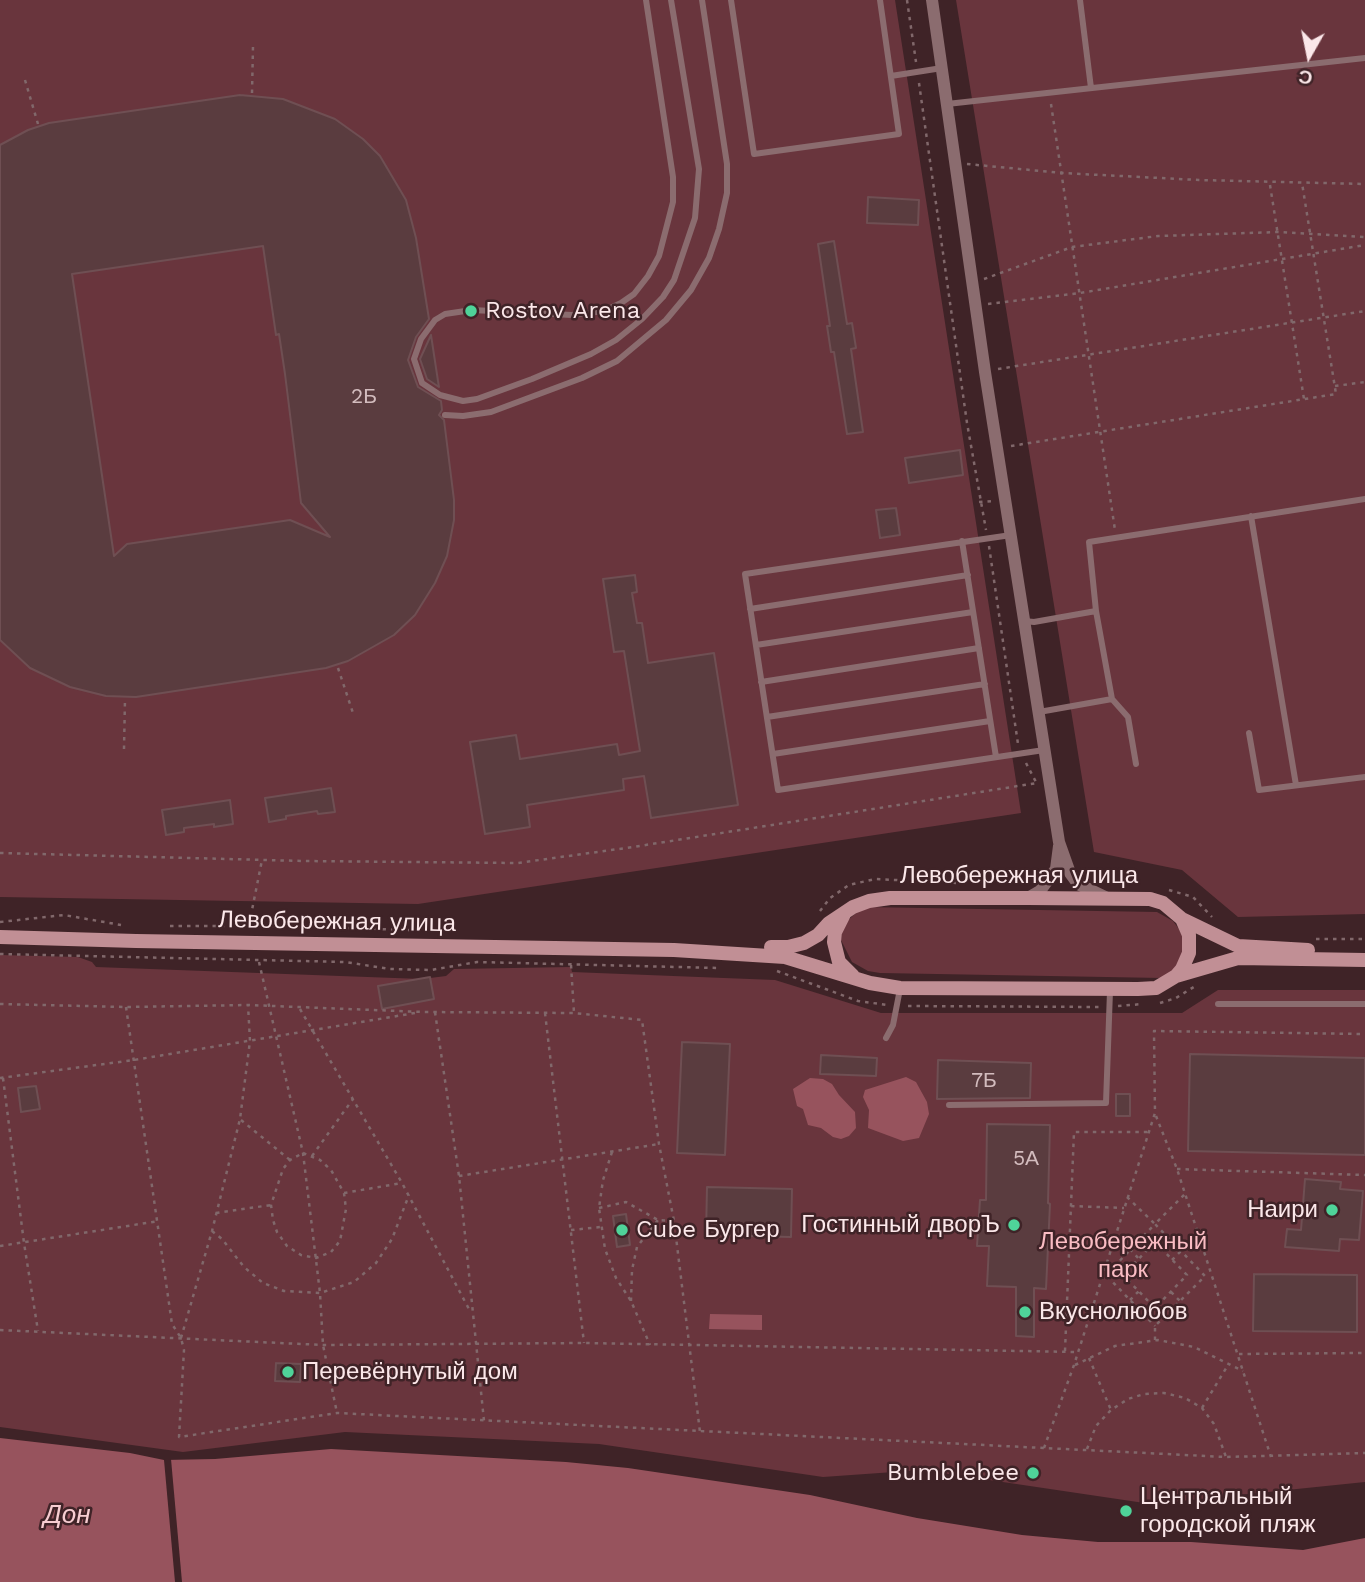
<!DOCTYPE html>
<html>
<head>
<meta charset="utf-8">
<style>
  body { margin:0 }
  #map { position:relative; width:1365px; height:1582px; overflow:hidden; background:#3f2327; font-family:"Work Sans",sans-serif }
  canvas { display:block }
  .north { position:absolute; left:1274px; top:21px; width:70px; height:70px; -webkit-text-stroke:5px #3f2327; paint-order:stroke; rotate:189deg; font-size:19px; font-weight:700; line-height:28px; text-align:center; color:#fbe7e9 }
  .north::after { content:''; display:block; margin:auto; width:24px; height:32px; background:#fbe7e9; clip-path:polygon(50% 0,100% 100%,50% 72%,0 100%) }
</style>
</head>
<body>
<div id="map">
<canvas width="1365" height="1582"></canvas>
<div class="north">С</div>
</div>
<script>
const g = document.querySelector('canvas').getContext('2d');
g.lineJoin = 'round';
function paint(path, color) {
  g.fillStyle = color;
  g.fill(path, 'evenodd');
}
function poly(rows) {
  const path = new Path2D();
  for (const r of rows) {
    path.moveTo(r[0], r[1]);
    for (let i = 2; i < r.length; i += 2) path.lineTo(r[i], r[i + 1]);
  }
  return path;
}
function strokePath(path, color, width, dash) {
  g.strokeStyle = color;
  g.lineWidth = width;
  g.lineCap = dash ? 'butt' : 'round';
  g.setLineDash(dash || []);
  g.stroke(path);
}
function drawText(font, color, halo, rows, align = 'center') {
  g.font = font + ' "Work Sans",sans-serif';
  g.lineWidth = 5;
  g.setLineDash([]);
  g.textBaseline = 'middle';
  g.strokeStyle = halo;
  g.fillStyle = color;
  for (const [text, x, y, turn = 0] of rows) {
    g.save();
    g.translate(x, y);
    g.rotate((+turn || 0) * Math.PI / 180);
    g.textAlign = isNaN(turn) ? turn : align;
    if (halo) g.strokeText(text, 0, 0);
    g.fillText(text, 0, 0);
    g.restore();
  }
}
paint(poly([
  [0,0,895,0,1021,813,418,904,0,897],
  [956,0,1365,0,1365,914,1238,917,1182,870,1094,852],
  [863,907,1157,912,1173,921,1179,929,1183,938,1182,957,1171,974,1162,978,880,973,868,971,852,962,841,940,842,930,847,921],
  [0,955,78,957,92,962,96,967,422,979,446,976,454,969,571,967,572,972,775,980,881,1013,1182,1013,1218,990,1365,990,1365,1482,1151,1504,922,1470,823,1477,599,1444,345,1432,183,1452,0,1427]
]), '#69353d');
paint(poly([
  [906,1077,916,1082,927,1102,929,1114,919,1138,903,1141,868,1128,869,1110,863,1097,865,1090],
  [810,1078,823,1079,832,1084,839,1095,855,1112,856,1128,849,1136,841,1139,833,1137,821,1128,808,1125,803,1109,797,1106,793,1089],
  [710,1314,762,1315,762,1330,709,1329],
  [0,1438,130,1453,164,1460,215,1459,331,1449,566,1462,628,1468,810,1495,917,1518,1022,1535,1098,1542,1191,1542,1303,1550,1365,1538,1365,1582,0,1582]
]), '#97535d');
paint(poly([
  [171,1459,182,1582,175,1582,164,1460]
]), '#3f2327');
const building = poly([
  [240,95,283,99,335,119,363,139,380,156,406,200,416,238,429,319,416,337,408,360,418,387,441,401,442,410,439,415,444,420,454,500,454,520,447,556,435,583,415,615,394,635,348,661,326,668,136,697,106,696,70,687,30,668,0,640,0,145,28,130,49,123,240,95],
  [263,246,276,335,279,334,285,374,301,503,330,537,290,520,127,544,114,556,72,274,263,246],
  [868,197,919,200,918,225,867,223,868,197],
  [834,241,847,324,852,323,856,348,851,349,863,432,847,434,834,352,831,352,827,326,830,326,818,244,834,241],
  [431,335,438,381,439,387,427,379,420,359,431,335],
  [960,450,963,475,909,483,905,458,960,450],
  [896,508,900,535,880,538,876,510,896,508],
  [635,575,637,592,632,593,637,623,642,623,648,663,714,653,738,805,651,818,644,776,623,779,624,790,527,805,530,827,485,834,470,742,516,735,520,759,617,744,619,755,640,751,624,651,614,652,603,579,635,575],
  [331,788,335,812,318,814,317,811,286,816,286,819,269,822,265,798,331,788],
  [230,800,233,824,214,827,214,824,184,828,184,832,166,835,162,810,230,800],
  [430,977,434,999,382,1009,378,986,430,977],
  [682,1042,730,1044,725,1155,677,1153,682,1042],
  [1190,1054,1365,1058,1365,1155,1188,1151,1190,1054],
  [821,1055,877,1058,876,1076,820,1074,821,1055],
  [938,1060,1031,1063,1030,1098,937,1099,938,1060],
  [36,1086,40,1109,21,1112,18,1088,36,1086],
  [1116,1094,1130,1094,1130,1116,1116,1116,1116,1094],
  [987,1124,1050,1125,1048,1203,1050,1204,1046,1289,1034,1288,1034,1337,1016,1336,1016,1287,987,1286,989,1246,977,1246,980,1200,986,1200,987,1124],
  [1305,1179,1341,1182,1340,1189,1363,1191,1359,1240,1340,1239,1339,1251,1285,1247,1287,1229,1301,1230,1305,1179],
  [707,1187,792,1189,791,1237,706,1235,707,1187],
  [626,1214,630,1245,617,1247,613,1216,626,1214],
  [1254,1274,1357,1275,1357,1332,1253,1331,1254,1274],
  [276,1363,301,1364,300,1382,275,1381,276,1363]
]);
paint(building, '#5a3c3f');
strokePath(building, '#6f4f53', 2);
strokePath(poly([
  [907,0,916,62],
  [25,80,38,124],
  [919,83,967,423,986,530],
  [252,93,253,46],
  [1051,104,1115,530],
  [967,164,1062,173,1199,180,1365,184],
  [1270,185,1304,399],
  [984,279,1072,247,1158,236,1278,232,1365,237],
  [988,304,1080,293,1365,245],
  [998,369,1365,311],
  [1335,386,1365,382],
  [1011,446,1336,394,1302,183],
  [979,502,993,501],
  [989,546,1018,744],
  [338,668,353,713],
  [124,749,125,699],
  [1026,763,1036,782],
  [0,853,304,861,518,863,633,847,1037,783],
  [1169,890,1193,897,1212,917],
  [820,911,830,898,849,885,875,879,956,883],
  [0,922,64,915,121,925],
  [249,925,262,860],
  [170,926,290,926,436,931],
  [1316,939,1365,939],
  [0,954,345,962,390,969,431,970,477,962,718,968],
  [259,962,303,1153,320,1293,323,1345,337,1413],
  [571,965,574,1013],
  [777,971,858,1001,887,1005],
  [1160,1003,1176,998,1197,985],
  [0,1004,126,1007,248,1005,423,1012,574,1013,642,1020,659,1144,674,1221,700,1432],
  [908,1006,1101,1007],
  [1118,1006,1143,1004],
  [126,1007,172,1324,181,1338,184,1350,179,1437,337,1413,1226,1457,1365,1453],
  [300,1009,402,1183,470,1311],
  [435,1012,459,1176,484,1421],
  [545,1013,584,1343],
  [0,1078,134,1060,415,1013],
  [3,1078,24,1243,38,1331],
  [1156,1116,1177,1169,1271,1457],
  [241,1120,290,1160],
  [612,1152,603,1180,599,1208,605,1249,616,1278,631,1301,650,1345],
  [303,1153,320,1160,331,1170,344,1193,346,1209,340,1241,331,1252,316,1258,301,1255,287,1246,277,1232,273,1220,271,1205,283,1169,290,1160,303,1153],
  [312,1156,353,1099],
  [1177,1169,1365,1175],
  [459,1176,659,1144],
  [344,1193,402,1183],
  [1127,1197,1155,1224,1185,1194],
  [1071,1206,1124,1208],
  [599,1208,626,1202,658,1220,674,1221],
  [216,1213,271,1205],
  [571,1230,601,1227],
  [212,1231,222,1239,244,1267,263,1283,284,1291,320,1293,354,1282,376,1263,392,1239,409,1195],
  [1155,1242,1187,1275,1155,1308,1123,1275,1155,1242],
  [0,1246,159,1221],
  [1130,1249,1139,1259],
  [1172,1260,1181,1251],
  [1171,1292,1180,1301],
  [1130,1300,1139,1291],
  [631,1301,632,1270,637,1247,658,1220],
  [0,1330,323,1345,584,1343,1076,1352],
  [181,1338,212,1231,240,1119,250,1041,248,1005],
  [1155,1340,1155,1326,1205,1276,1155,1224,1106,1275,1155,1326],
  [1065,1351,1074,1132,1148,1132],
  [1239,1354,1365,1353],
  [1089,1358,1111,1410],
  [1075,1365,1115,1346,1158,1340,1194,1347,1243,1371],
  [1202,1408,1228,1365],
  [1044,1448,1074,1365,1155,1113,1154,1031,1365,1034],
  [1087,1449,1096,1426,1111,1410,1128,1399,1144,1394,1164,1393,1185,1398,1202,1408,1214,1424,1226,1457]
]), '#81686b', 2.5, [3.5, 5]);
strokePath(poly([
  [646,0,673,177,673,202,659,256,648,276,634,294,621,303,604,311,572,315,472,310,445,314,435,320,421,339,414,359,422,383,440,395,463,401,477,399,532,379,591,354,616,340,642,319,663,297,674,280,695,218,699,169,671,0],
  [731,0,754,154,899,134,880,0],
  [1080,0,1091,88],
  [891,76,942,68],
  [947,104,1365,58],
  [445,415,463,416,491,412,582,378,617,361,666,320,691,290,709,258,719,229,727,193,727,164,702,0],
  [1251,516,1296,785],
  [1011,535,745,574,778,790,1044,750],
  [962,541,996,757],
  [750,609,968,575],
  [1024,621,1034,622,1096,611],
  [756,645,973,612],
  [761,682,979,648],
  [1039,712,1112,699],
  [767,717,985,684],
  [1249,733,1259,790,1365,777],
  [773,754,990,721],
  [1136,764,1128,717,1112,699,1096,611,1089,542,1365,499],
  [1218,1004,1365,1004],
  [886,1038,893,1025,900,989],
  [949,1105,1106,1103,1110,991]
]), '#8b6c6f', 6);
strokePath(poly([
  [932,0,985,372,1059,842,1070,873,1078,884,1107,898],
  [1028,898,1040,891,1056,869,1059,846]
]), '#8b6c6f', 12);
strokePath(poly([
  [844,914,835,932,834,942,839,962,853,976],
  [0,937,136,941,674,950,785,957,870,983,900,988,1138,989,1156,988,1176,976,1238,958,1365,960],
  [771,947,788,947,804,943,818,935,829,923,853,907,869,901,890,898,1028,898,1150,899,1163,903,1182,919,1238,946,1308,950],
  [1176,976,1182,969,1189,953,1189,935,1182,919]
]), '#c18f95', 14);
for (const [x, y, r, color] of [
  [471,311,7,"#4fd399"],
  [1332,1210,7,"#4fd399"],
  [1014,1225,7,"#4fd399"],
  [622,1230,7,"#4fd399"],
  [1025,1312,7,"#4fd399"],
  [288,1372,7,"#4fd399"],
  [1033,1473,7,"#4fd399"],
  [1126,1511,7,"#4fd399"]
]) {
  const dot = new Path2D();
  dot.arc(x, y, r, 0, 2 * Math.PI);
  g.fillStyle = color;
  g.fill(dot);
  strokePath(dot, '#3f2327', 2.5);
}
drawText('21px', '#d3bcbe', null, [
  ["2Б",364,397],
  ["7Б",984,1081],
  ["5А",1026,1159]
]);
drawText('24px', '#fbe7e9', '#3f2327', [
  ["Rostov Arena",485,311],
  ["Наири",1318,1210,"right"],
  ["Гостинный дворЪ",1000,1225,"right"],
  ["Cube Бургер",636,1230],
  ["Вкуснолюбов",1039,1312],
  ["Перевёрнутый дом",302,1372],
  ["Bumblebee",1019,1473,"right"],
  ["Центральный",1140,1497],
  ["городской пляж",1140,1525]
], 'left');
drawText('24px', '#fbe7e9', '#3f2327', [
  ["Левобережная улица",1019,876],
  ["Левобережная улица",337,922,1]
]);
drawText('24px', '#fabcc3', '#3f2327', [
  ["Левобережный",1123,1242],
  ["парк",1123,1270]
]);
drawText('italic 26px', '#f7cdd1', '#3f2327', [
  ["Дон",67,1515]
]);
</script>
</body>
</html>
